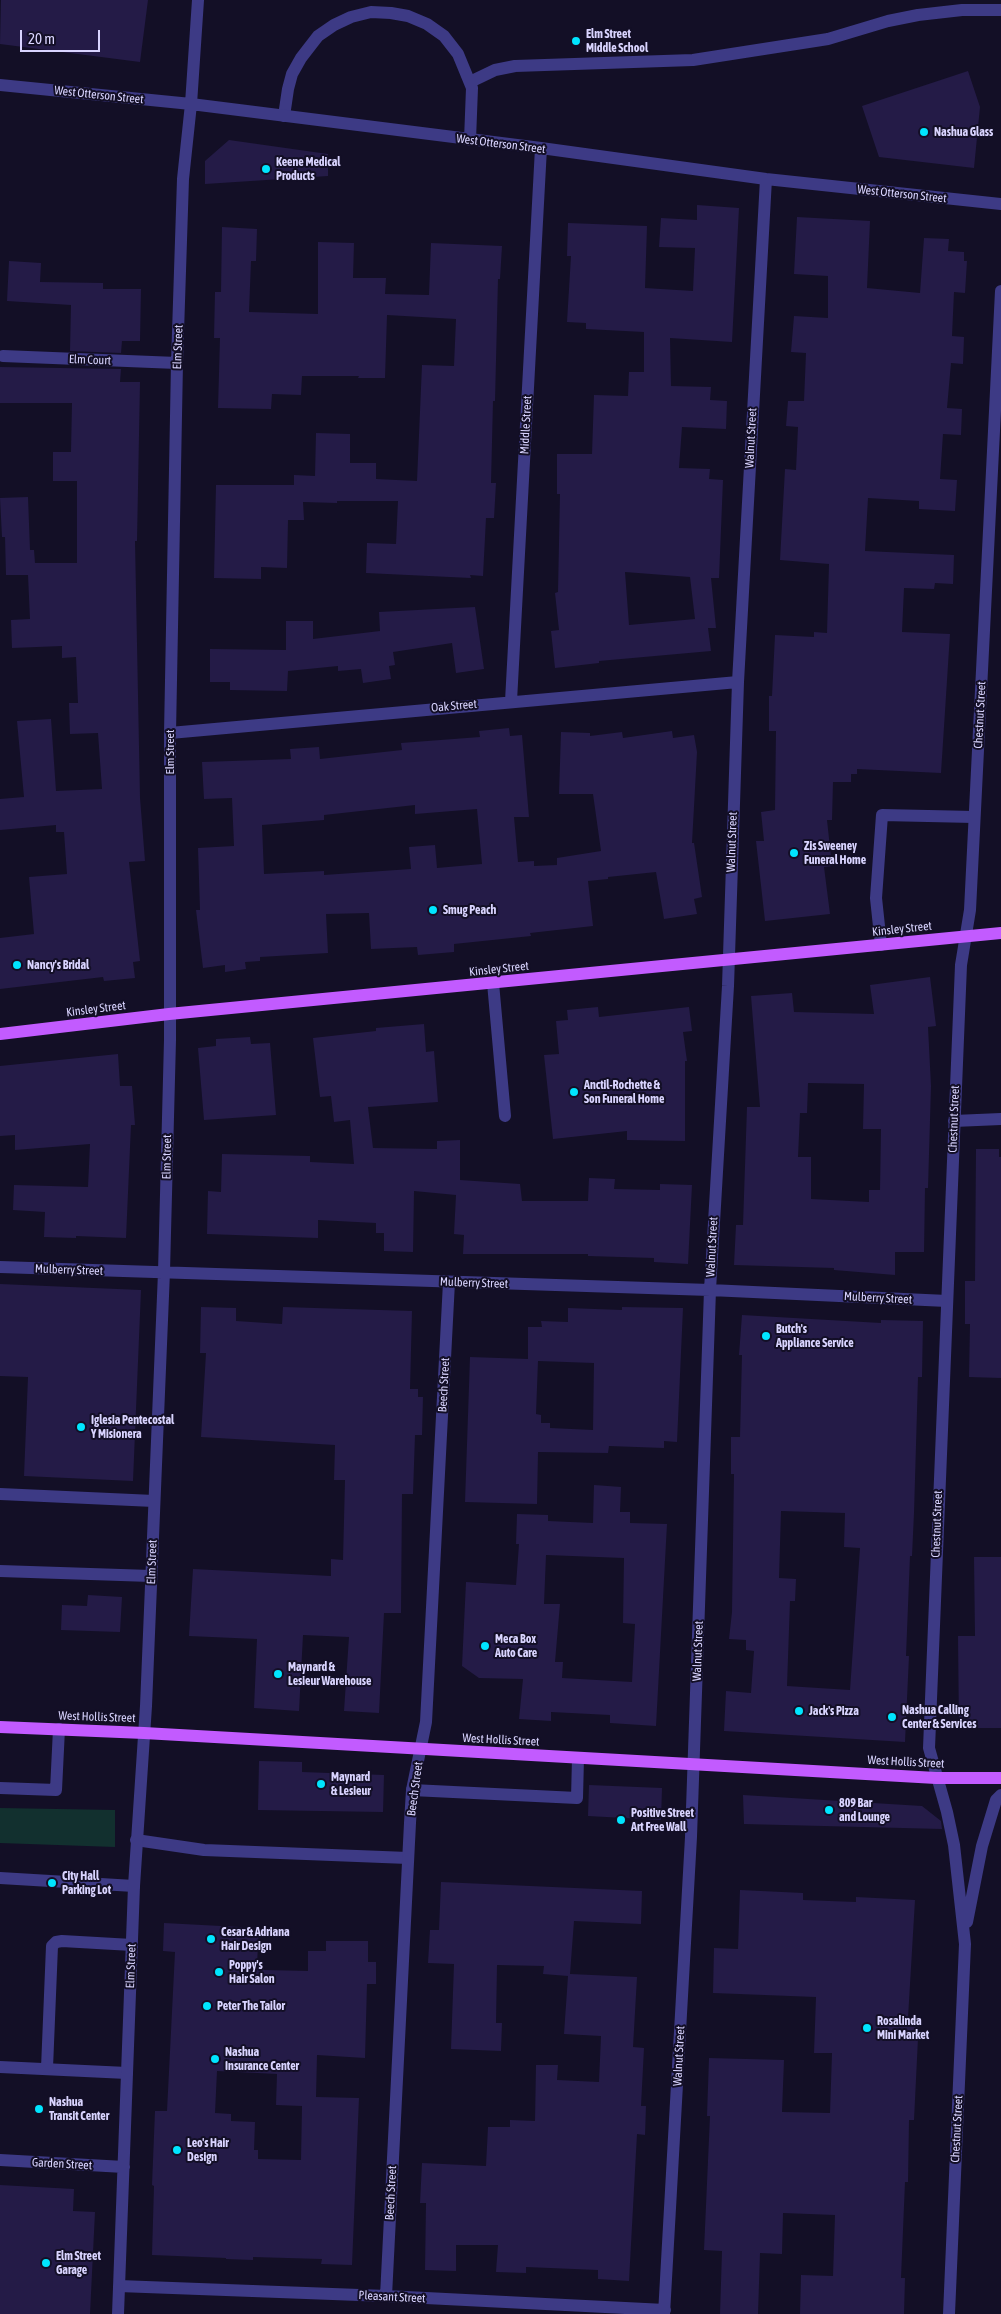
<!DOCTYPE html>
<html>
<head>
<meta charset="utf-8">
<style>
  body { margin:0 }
  #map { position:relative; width:1001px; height:2314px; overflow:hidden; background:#130f26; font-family:"Asap Condensed",sans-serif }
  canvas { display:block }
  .scale { position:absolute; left:20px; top:30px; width:80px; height:22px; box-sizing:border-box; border:2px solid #d9d4ff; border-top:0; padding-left:6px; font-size:15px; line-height:18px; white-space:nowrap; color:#d9d4ff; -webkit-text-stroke:4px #130f26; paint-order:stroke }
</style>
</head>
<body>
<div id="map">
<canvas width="1001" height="2314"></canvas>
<div class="scale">20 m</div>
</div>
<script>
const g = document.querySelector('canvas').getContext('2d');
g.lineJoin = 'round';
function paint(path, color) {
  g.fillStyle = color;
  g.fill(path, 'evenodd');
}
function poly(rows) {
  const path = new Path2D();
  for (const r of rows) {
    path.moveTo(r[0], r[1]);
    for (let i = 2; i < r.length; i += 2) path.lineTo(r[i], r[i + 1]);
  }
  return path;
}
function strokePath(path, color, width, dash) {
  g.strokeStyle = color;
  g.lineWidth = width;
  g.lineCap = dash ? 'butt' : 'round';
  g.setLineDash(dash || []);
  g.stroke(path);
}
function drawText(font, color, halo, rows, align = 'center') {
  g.font = font + ' "Asap Condensed",sans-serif';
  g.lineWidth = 4;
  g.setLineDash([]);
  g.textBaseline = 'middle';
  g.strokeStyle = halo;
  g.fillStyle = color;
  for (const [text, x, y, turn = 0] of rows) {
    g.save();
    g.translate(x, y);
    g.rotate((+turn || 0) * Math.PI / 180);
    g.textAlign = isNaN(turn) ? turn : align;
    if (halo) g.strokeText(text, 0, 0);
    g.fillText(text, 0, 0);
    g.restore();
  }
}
paint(poly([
  [0,1808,115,1810,115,1847,0,1843]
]), '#12302f');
paint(poly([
  [1,0,148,0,140,62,0,44],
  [968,71,980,107,974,168,879,157,862,106],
  [229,140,328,154,328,176,205,184,205,161],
  [697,205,739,208,732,342,670,338,671,386,711,387,710,400,727,401,726,429,682,427,679,468,710,469,709,479,723,480,719,578,711,578,716,628,708,628,711,651,599,661,599,663,555,668,551,631,559,630,555,593,558,592,560,494,557,494,557,454,592,454,594,395,628,396,629,372,644,372,644,332,586,329,586,323,567,322,571,256,567,256,568,223,647,226,645,288,693,291,695,248,659,247,661,218,697,220],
  [625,572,690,577,695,619,629,625],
  [797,217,870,221,867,288,920,293,924,238,949,239,948,251,964,252,964,261,967,261,965,293,954,292,952,336,964,337,963,364,951,363,947,408,962,409,961,435,943,434,940,479,957,480,955,511,919,509,919,501,868,498,865,551,954,555,953,584,935,583,934,589,904,588,902,632,950,634,941,773,857,769,857,774,851,774,851,782,833,782,832,820,827,820,832,866,824,867,830,914,765,921,756,841,764,841,761,812,775,810,776,731,769,731,769,696,772,696,775,635,814,637,814,632,827,633,829,564,780,560,785,469,796,470,798,427,786,426,788,401,804,401,806,353,791,352,794,316,828,318,828,276,794,274],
  [222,227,257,229,256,261,251,261,249,312,318,314,318,242,354,243,353,278,386,278,385,294,429,295,431,243,502,246,500,279,498,279,495,401,493,401,491,483,496,483,494,518,486,518,483,576,470,575,471,578,366,573,367,543,396,544,398,501,337,501,337,503,303,502,304,520,288,520,287,568,261,567,261,579,214,578,216,485,294,485,294,475,315,476,316,433,350,434,350,463,376,463,376,479,417,481,422,365,454,366,456,319,387,315,385,378,358,378,359,376,302,376,301,395,272,394,271,409,218,408,220,338,214,338,215,292,221,292],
  [9,261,41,263,40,282,103,283,103,289,141,289,140,341,122,341,121,353,70,351,71,305,7,301],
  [0,367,121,369,120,382,140,382,137,541,135,541,140,798,145,861,129,862,140,961,133,962,135,978,104,981,103,977,0,989,0,938,34,934,29,877,67,874,64,832,56,832,56,825,0,830,0,799,24,797,17,721,51,719,56,791,102,789,98,733,70,734,69,703,78,703,76,657,62,658,62,646,12,648,11,620,30,619,28,575,6,575,5,537,2,537,0,498,28,497,30,550,34,550,35,563,77,563,77,481,53,481,53,452,71,452,72,403,0,403],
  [475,607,484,669,456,673,452,643,393,652,395,665,389,666,391,679,363,683,361,669,338,671,338,666,288,671,287,691,230,690,230,682,210,682,210,649,286,650,286,621,313,621,313,639,380,631,379,612],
  [509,728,510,736,522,735,529,817,514,817,518,862,534,861,534,866,557,865,557,858,601,851,593,794,559,794,561,732,590,733,590,736,622,732,623,738,672,731,673,738,694,735,697,752,692,843,694,843,702,897,694,899,697,914,664,919,656,872,608,877,608,879,588,881,593,926,530,933,531,936,454,944,454,952,418,955,417,947,371,949,369,913,326,914,328,953,260,957,260,961,245,962,246,969,225,972,225,965,203,968,196,910,200,910,198,848,234,846,232,798,204,799,202,762,291,759,290,749,319,747,320,759,402,750,401,743,480,737,479,731],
  [415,805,415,814,477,809,482,864,437,868,435,845,409,847,411,869,324,875,324,871,264,874,262,825,324,820,324,815],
  [930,977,936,1026,928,1027,931,1086,928,1188,925,1188,924,1252,895,1252,895,1275,834,1270,834,1268,734,1265,736,1225,743,1225,747,1107,760,1107,751,996,792,993,794,1012,874,1014,870,985],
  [808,1083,864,1084,863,1129,881,1129,880,1190,869,1190,869,1202,811,1199,811,1157,798,1157,800,1113,807,1113],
  [598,1007,599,1017,689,1007,692,1031,683,1032,687,1061,685,1061,685,1141,627,1140,627,1131,553,1139,544,1055,559,1054,556,1021,568,1020,567,1010],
  [424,1024,426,1052,434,1051,438,1102,368,1107,373,1148,437,1149,437,1141,460,1140,460,1180,520,1184,522,1201,588,1201,589,1178,615,1179,614,1189,660,1190,660,1184,692,1185,688,1264,654,1262,654,1258,588,1256,588,1254,463,1254,464,1235,454,1234,456,1195,414,1191,413,1252,384,1251,384,1233,376,1233,376,1223,318,1220,318,1238,207,1234,208,1191,221,1192,222,1154,310,1156,310,1162,354,1164,350,1120,334,1122,331,1096,320,1097,313,1038,376,1031,376,1028],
  [250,1037,251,1044,270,1043,276,1115,204,1120,198,1048,216,1046,216,1039],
  [118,1054,120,1086,132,1086,135,1125,131,1125,126,1238,76,1236,76,1238,44,1237,45,1212,13,1210,14,1185,88,1187,90,1144,15,1150,15,1135,0,1136,0,1066],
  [976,1149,999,1149,999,1157,1001,1157,1001,1378,969,1377,970,1324,965,1324,965,1281,975,1281],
  [0,1284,141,1290,133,1481,24,1476,28,1377,0,1376],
  [201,1307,236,1308,236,1321,282,1324,283,1307,412,1311,410,1389,418,1389,418,1397,423,1397,422,1435,415,1435,413,1494,402,1494,401,1613,384,1613,379,1713,344,1711,349,1637,303,1635,299,1711,254,1708,257,1639,189,1636,193,1569,331,1576,331,1559,343,1560,345,1480,334,1480,335,1445,201,1437,206,1353,200,1353],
  [622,1307,683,1308,677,1442,664,1441,664,1448,609,1446,608,1453,538,1452,537,1504,465,1502,470,1357,528,1359,528,1327,542,1327,541,1321,568,1322,568,1308,622,1310],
  [538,1361,594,1363,593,1430,550,1428,550,1423,541,1423,541,1415,536,1414],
  [742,1315,881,1323,881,1320,923,1321,922,1377,918,1377,914,1513,912,1556,910,1556,906,1656,909,1656,905,1742,724,1731,726,1691,751,1693,754,1651,746,1650,746,1640,729,1639,732,1612,734,1474,731,1474,731,1437,740,1437,742,1355,739,1355],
  [781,1511,845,1513,844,1547,860,1548,850,1690,787,1686,790,1601,795,1601,796,1579,779,1578],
  [594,1485,621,1487,620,1512,630,1512,630,1523,667,1524,656,1726,610,1723,610,1715,551,1712,551,1721,519,1719,523,1679,479,1678,462,1666,466,1582,516,1585,519,1544,516,1544,517,1514,548,1515,548,1521,593,1523],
  [546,1555,624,1558,623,1623,635,1624,632,1682,562,1678,563,1662,555,1662,560,1604,544,1604],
  [974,1557,1001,1557,1001,1728,959,1728,958,1636,975,1636],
  [88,1595,122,1597,120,1632,61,1630,62,1605,87,1606],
  [259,1761,302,1762,302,1772,384,1775,383,1812,258,1810],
  [589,1785,662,1788,661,1820,588,1816],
  [743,1795,922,1806,941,1821,942,1829,744,1824],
  [441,1882,642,1891,641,1924,574,1921,570,1974,637,1977,633,2047,644,2048,641,2106,646,2106,645,2135,637,2134,629,2281,598,2279,598,2270,526,2267,526,2273,496,2272,498,2245,456,2245,456,2271,425,2270,426,2203,420,2203,422,2163,486,2166,488,2127,510,2127,510,2120,535,2121,536,2065,558,2065,557,2080,599,2082,601,2036,564,2034,568,1976,543,1974,544,1966,497,1965,496,2023,502,2023,501,2051,451,2049,454,1964,428,1963,430,1930,439,1930],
  [740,1890,803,1893,803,1900,856,1902,856,1897,915,1900,908,2018,919,2018,914,2120,909,2120,908,2182,905,2182,901,2278,905,2278,904,2314,800,2314,801,2275,833,2276,835,2215,783,2213,782,2254,760,2253,758,2314,720,2314,722,2251,704,2250,710,2116,707,2116,709,2058,784,2060,782,2112,830,2113,832,2053,814,2053,816,1997,713,1993,714,1948,738,1949],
  [164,1923,259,1928,257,1964,264,1965,264,1970,308,1971,308,1951,326,1951,326,1941,368,1941,368,1962,376,1962,376,1984,367,1984,365,2058,317,2055,316,2097,359,2098,352,2265,321,2264,322,2259,253,2257,253,2260,226,2259,226,2258,152,2255,154,2186,152,2185,155,2111,167,2111,175,1952,163,1951],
  [217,2071,277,2074,276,2105,302,2106,301,2160,258,2159,258,2150,254,2150,255,2122,231,2121,231,2114,215,2113],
  [0,2185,74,2189,73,2211,95,2212,90,2314,0,2314]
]), '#241b47');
strokePath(poly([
  [470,82,495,70,515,66,693,60,828,39,888,21,918,15,962,10,1001,10],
  [284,116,288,89,292,74,301,58,318,36,334,25,351,17,371,12,391,13,408,16,427,24,444,36,458,54,472,88,470,140],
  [881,945,876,898,882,815,974,817],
  [493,983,505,1116],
  [0,1494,154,1501],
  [0,1571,151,1576],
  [0,1788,56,1790,59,1729],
  [412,1790,577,1798,578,1758],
  [136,1840,204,1850,408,1858],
  [0,1878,134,1886],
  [0,2067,127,2073],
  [47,2068,52,1946,56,1942,62,1941,132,1945]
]), '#3d3a85', 12);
strokePath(poly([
  [0,85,191,104,541,148,766,179,1001,204],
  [3,356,177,363],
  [511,701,541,148],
  [170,733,738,682],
  [954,1121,1001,1119],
  [0,1267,710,1290,947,1301],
  [967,1922,982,1846,996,1800,1001,1795],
  [0,2160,124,2167],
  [119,2286,386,2296,665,2310],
  [386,2296,410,1823,412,1790,426,1722,449,1282],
  [118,2314,134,1886,146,1706,164,1272,170,1040,170,733,177,363,183,179,191,104,198,0],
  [664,2314,691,1837,710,1290,728,986,738,682,766,179],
  [949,2314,965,1944,954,1845,947,1812,929,1748,961,965,970,910,1001,291]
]), '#3d3a85', 12);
strokePath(poly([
  [0,1034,169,1014,1001,933],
  [0,1727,144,1733,936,1778,1001,1778]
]), '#c25bff', 12);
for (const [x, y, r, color] of [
  [576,41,5,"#00e5ff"],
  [924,132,5,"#00e5ff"],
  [266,169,5,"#00e5ff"],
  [794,853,5,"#00e5ff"],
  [433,910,5,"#00e5ff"],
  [17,965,5,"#00e5ff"],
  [574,1092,5,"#00e5ff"],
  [766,1336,5,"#00e5ff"],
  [81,1427,5,"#00e5ff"],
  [485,1646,5,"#00e5ff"],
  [278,1674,5,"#00e5ff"],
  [799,1711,5,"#00e5ff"],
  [892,1717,5,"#00e5ff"],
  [321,1784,5,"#00e5ff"],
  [829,1810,5,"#00e5ff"],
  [621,1820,5,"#00e5ff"],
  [52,1883,5,"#00e5ff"],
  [211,1939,5,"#00e5ff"],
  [219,1972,5,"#00e5ff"],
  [207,2006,5,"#00e5ff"],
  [867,2028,5,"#00e5ff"],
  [215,2059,5,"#00e5ff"],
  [39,2109,5,"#00e5ff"],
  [177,2150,5,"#00e5ff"],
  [46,2263,5,"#00e5ff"]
]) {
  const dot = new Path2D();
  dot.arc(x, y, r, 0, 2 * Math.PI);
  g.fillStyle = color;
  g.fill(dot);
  strokePath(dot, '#130f26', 2);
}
drawText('bold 12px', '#d9d4ff', '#130f26', [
  ["Elm Street",586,34],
  ["Middle School",586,48],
  ["Nashua Glass",934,132],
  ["Keene Medical",276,162],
  ["Products",276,176],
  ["Zis Sweeney",804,846],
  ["Funeral Home",804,860],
  ["Smug Peach",443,910],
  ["Nancy's Bridal",27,965],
  ["Anctil-Rochette &",584,1085],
  ["Son Funeral Home",584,1099],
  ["Butch's",776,1329],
  ["Appliance Service",776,1343],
  ["Iglesia Pentecostal",91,1420],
  ["Y Misionera",91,1434],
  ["Meca Box",495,1639],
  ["Auto Care",495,1653],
  ["Maynard &",288,1667],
  ["Lesieur Warehouse",288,1681],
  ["Nashua Calling",902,1710],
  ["Center & Services",902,1724],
  ["Jack's Pizza",809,1711],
  ["Maynard",331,1777],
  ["& Lesieur",331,1791],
  ["809 Bar",839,1803],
  ["and Lounge",839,1817],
  ["Positive Street",631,1813],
  ["Art Free Wall",631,1827],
  ["City Hall",62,1876],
  ["Parking Lot",62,1890],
  ["Cesar & Adriana",221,1932],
  ["Hair Design",221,1946],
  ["Poppy's",229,1965],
  ["Hair Salon",229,1979],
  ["Peter The Tailor",217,2006],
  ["Rosalinda",877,2021],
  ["Mini Market",877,2035],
  ["Nashua",225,2052],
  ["Insurance Center",225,2066],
  ["Nashua",49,2102],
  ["Transit Center",49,2116],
  ["Leo's Hair",187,2143],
  ["Design",187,2157],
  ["Elm Street",56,2256],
  ["Garage",56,2270]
], 'left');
drawText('12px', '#d9d4ff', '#130f26', [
  ["West Otterson Street",99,95,6],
  ["West Otterson Street",501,144,7],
  ["West Otterson Street",902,194,6],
  ["Elm Street",178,347,-88],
  ["Elm Court",90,360,2],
  ["Middle Street",526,425,-87],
  ["Walnut Street",751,438,-87],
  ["Oak Street",454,706,-5],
  ["Chestnut Street",980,715,-87],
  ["Elm Street",170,752,-90],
  ["Walnut Street",732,842,-88],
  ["Kinsley Street",902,929,-6],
  ["Kinsley Street",499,969,-6],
  ["Kinsley Street",96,1009,-7],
  ["Chestnut Street",954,1119,-88],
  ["Elm Street",167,1157,-89],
  ["Walnut Street",712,1247,-87],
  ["Mulberry Street",69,1270,2],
  ["Mulberry Street",474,1283,2],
  ["Mulberry Street",878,1298,3],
  ["Beech Street",444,1385,-87],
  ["Chestnut Street",937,1524,-88],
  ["Elm Street",152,1562,-88],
  ["Walnut Street",698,1651,-88],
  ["West Hollis Street",97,1717,2],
  ["West Hollis Street",501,1740,3],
  ["West Hollis Street",906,1762,3],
  ["Beech Street",415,1789,-82],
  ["Elm Street",131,1966,-88],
  ["Walnut Street",679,2056,-87],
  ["Chestnut Street",957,2129,-87],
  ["Garden Street",62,2164,3],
  ["Beech Street",391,2193,-87],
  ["Pleasant Street",392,2297,3]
]);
</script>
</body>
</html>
